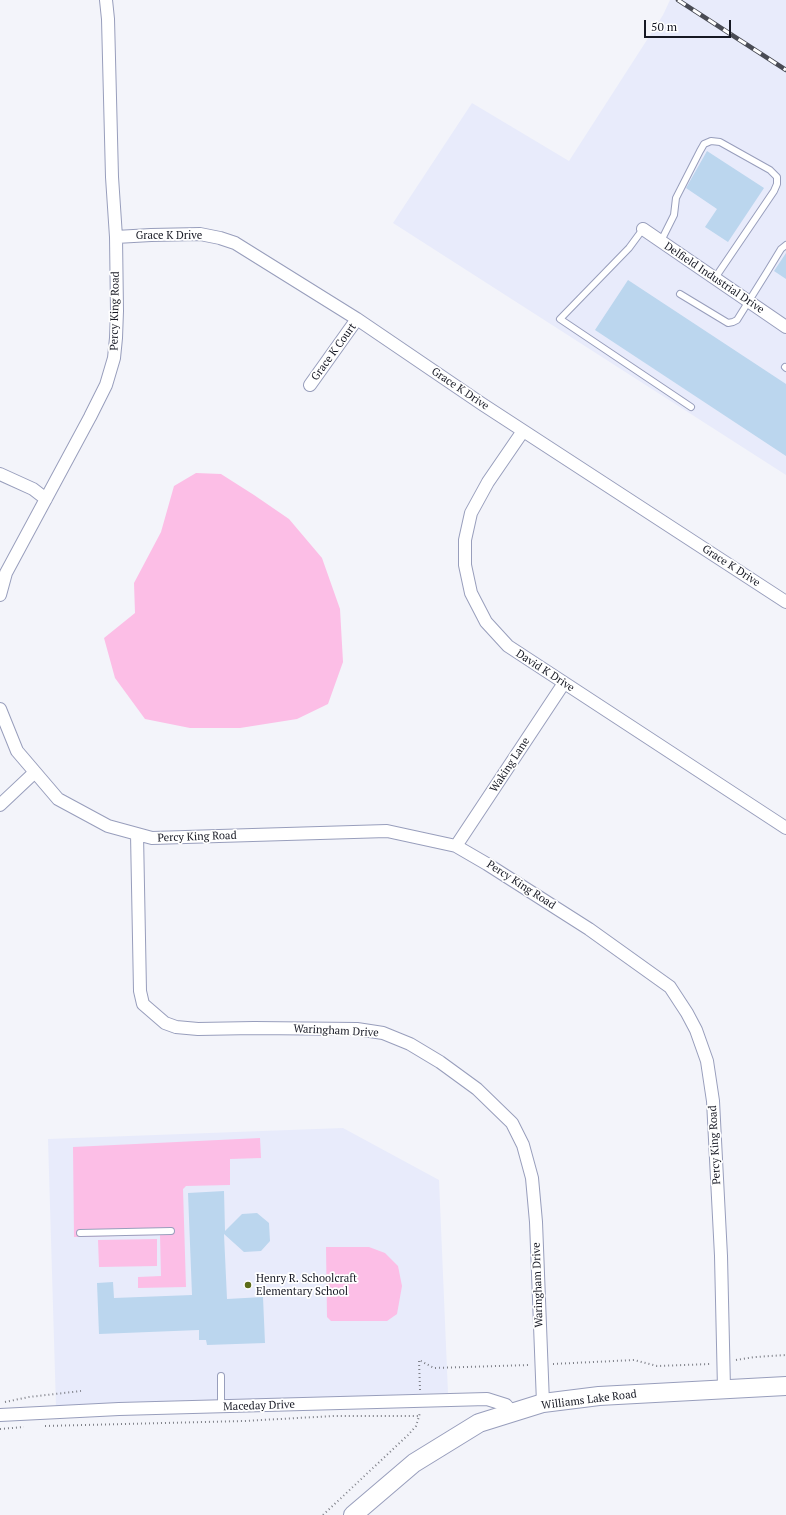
<!DOCTYPE html>
<html>
<head>
<meta charset="utf-8">
<style>
  body { margin:0 }
  #map { position:relative; width:786px; height:1515px; overflow:hidden; background:#f3f4fa; font-family:"PT Serif",serif }
  canvas { display:block }
  .scale { position:absolute; left:644px; top:20px; width:87px; height:18px; box-sizing:border-box; border:2px solid #161823; border-top:0; padding-left:5px; font-size:12px; line-height:14px; white-space:nowrap; color:#161823; -webkit-text-stroke:3px #fff; paint-order:stroke }
</style>
</head>
<body>
<div id="map">
<canvas width="786" height="1515"></canvas>
<div class="scale">50 m</div>
</div>
<script>
const g = document.querySelector('canvas').getContext('2d');
g.lineJoin = 'round';
function paint(path, color) {
  g.fillStyle = color;
  g.fill(path, 'evenodd');
}
function poly(rows) {
  const path = new Path2D();
  for (const r of rows) {
    path.moveTo(r[0], r[1]);
    for (let i = 2; i < r.length; i += 2) path.lineTo(r[i], r[i + 1]);
  }
  return path;
}
function strokePath(path, color, width, dash) {
  g.strokeStyle = color;
  g.lineWidth = width;
  g.lineCap = dash ? 'butt' : 'round';
  g.setLineDash(dash || []);
  g.stroke(path);
}
function drawText(font, color, halo, rows, align = 'center') {
  g.font = font + ' "PT Serif",serif';
  g.lineWidth = 3.5;
  g.setLineDash([]);
  g.textBaseline = 'middle';
  g.strokeStyle = halo;
  g.fillStyle = color;
  for (const [text, x, y, turn = 0] of rows) {
    g.save();
    g.translate(x, y);
    g.rotate((+turn || 0) * Math.PI / 180);
    g.textAlign = isNaN(turn) ? turn : align;
    if (halo) g.strokeText(text, 0, 0);
    g.fillText(text, 0, 0);
    g.restore();
  }
}
paint(poly([
  [670,0,786,0,786,475,393,223,472,103,569,161,663,15],
  [343,1128,439,1180,448,1393,56,1407,48,1139]
]), '#e8ebfb');
paint(poly([
  [196,473,221,474,254,495,289,519,322,558,340,609,343,662,328,704,297,719,240,728,190,728,145,719,115,678,104,638,135,613,134,583,161,532,174,486],
  [260,1138,261,1158,230,1159,230,1185,186,1186,183,1189,186,1287,138,1288,138,1277,161,1276,160,1235,74,1237,73,1147],
  [157,1239,157,1266,99,1267,98,1240],
  [326,1247,369,1247,385,1253,398,1266,402,1286,397,1314,387,1321,331,1321,327,1317]
]), '#fcbee6');
paint(poly([
  [707,151,764,188,728,242,705,227,717,209,686,188],
  [786,253,786,279,774,271],
  [628,280,786,384,786,456,595,330],
  [224,1191,225,1231,242,1214,257,1213,269,1223,270,1241,261,1251,244,1252,224,1234,227,1299,263,1297,265,1343,207,1345,206,1340,199,1340,199,1330,99,1334,97,1283,113,1282,114,1298,192,1295,188,1193]
]), '#bbd6ee');
const lane = poly([
  [643,229,629,248,560,319,691,407],
  [661,241,674,215,676,198,700,151,704,144,711,141,720,142,770,170,777,177,777,184,774,191,715,278],
  [680,294,728,323,733,322,737,320,767,272,781,249,786,245],
  [785,367,786,368],
  [80,1233,171,1231],
  [221,1376,221,1407]
]);
const street = poly([
  [643,229,786,327],
  [116,237,151,235,200,234,220,238,235,243,357,319,482,404,786,602],
  [310,385,357,319],
  [523,431,488,482,471,513,465,540,465,565,471,593,486,622,508,646,786,828],
  [0,474,33,489,46,499],
  [0,595,6,573,90,417,106,385,114,358,116,338,117,311,116,237,112,177,108,19,106,0],
  [0,709,17,751,58,799,108,826,152,838,387,831,456,846,487,864,589,929,670,987,687,1013,696,1030,707,1061,713,1101,721,1256,724,1389],
  [0,805,35,772],
  [137,834,140,991,143,1004,165,1023,176,1027,198,1029,254,1028,357,1029,383,1033,410,1044,440,1062,477,1089,512,1123,523,1145,532,1178,536,1222,543,1403],
  [456,846,564,683],
  [0,1415,119,1409,487,1399,506,1405,513,1413]
]);
const secondary = poly([
  [353,1515,414,1463,479,1423,543,1403,599,1396,786,1386]
]);
strokePath(lane, '#989ebc', 8);
strokePath(street, '#989ebc', 14);
strokePath(secondary, '#989ebc', 20);
strokePath(poly([
  [736,1360,755,1357,786,1355],
  [553,1364,634,1360,657,1366,711,1364],
  [420,1390,419,1360,434,1368,530,1365],
  [5,1402,29,1397,81,1391],
  [45,1426,244,1421,334,1416,419,1416],
  [0,1429,24,1427],
  [323,1515,408,1435,416,1426,420,1413]
]), '#7d7f87', 2, [1, 3]);
strokePath(lane, '#fff', 6);
strokePath(street, '#fff', 12);
strokePath(secondary, '#fff', 18);
const rail = poly([
  [678,0,786,70]
]);
strokePath(rail, '#494b54', 4.5);
strokePath(rail, '#fff', 3, [9]);
for (const [x, y, r, color] of [
  [248,1285,4,"#5c6c18"]
]) {
  const dot = new Path2D();
  dot.arc(x, y, r, 0, 2 * Math.PI);
  g.fillStyle = color;
  g.fill(dot);
  strokePath(dot, '#fff', 1.5);
}
drawText('11px', '#161823', '#fff', [
  ["Grace K Drive",169,236],
  ["Delfield Industrial Drive",714,278,34],
  ["Percy King Road",115,311,-89],
  ["Grace K Court",334,352,-54],
  ["Grace K Drive",460,389,34],
  ["Grace K Drive",731,566,33],
  ["David K Drive",545,671,33],
  ["Waking Lane",510,765,-57],
  ["Percy King Road",197,837,-2],
  ["Percy King Road",521,885,33],
  ["Waringham Drive",336,1031,3],
  ["Percy King Road",715,1145,-93],
  ["Waringham Drive",538,1285,-92],
  ["Williams Lake Road",589,1400,-7],
  ["Maceday Drive",259,1406,-2]
]);
drawText('11px', '#161823', '#fff', [
  ["Henry R. Schoolcraft",256,1279],
  ["Elementary School",256,1292]
], 'left');
</script>
</body>
</html>
